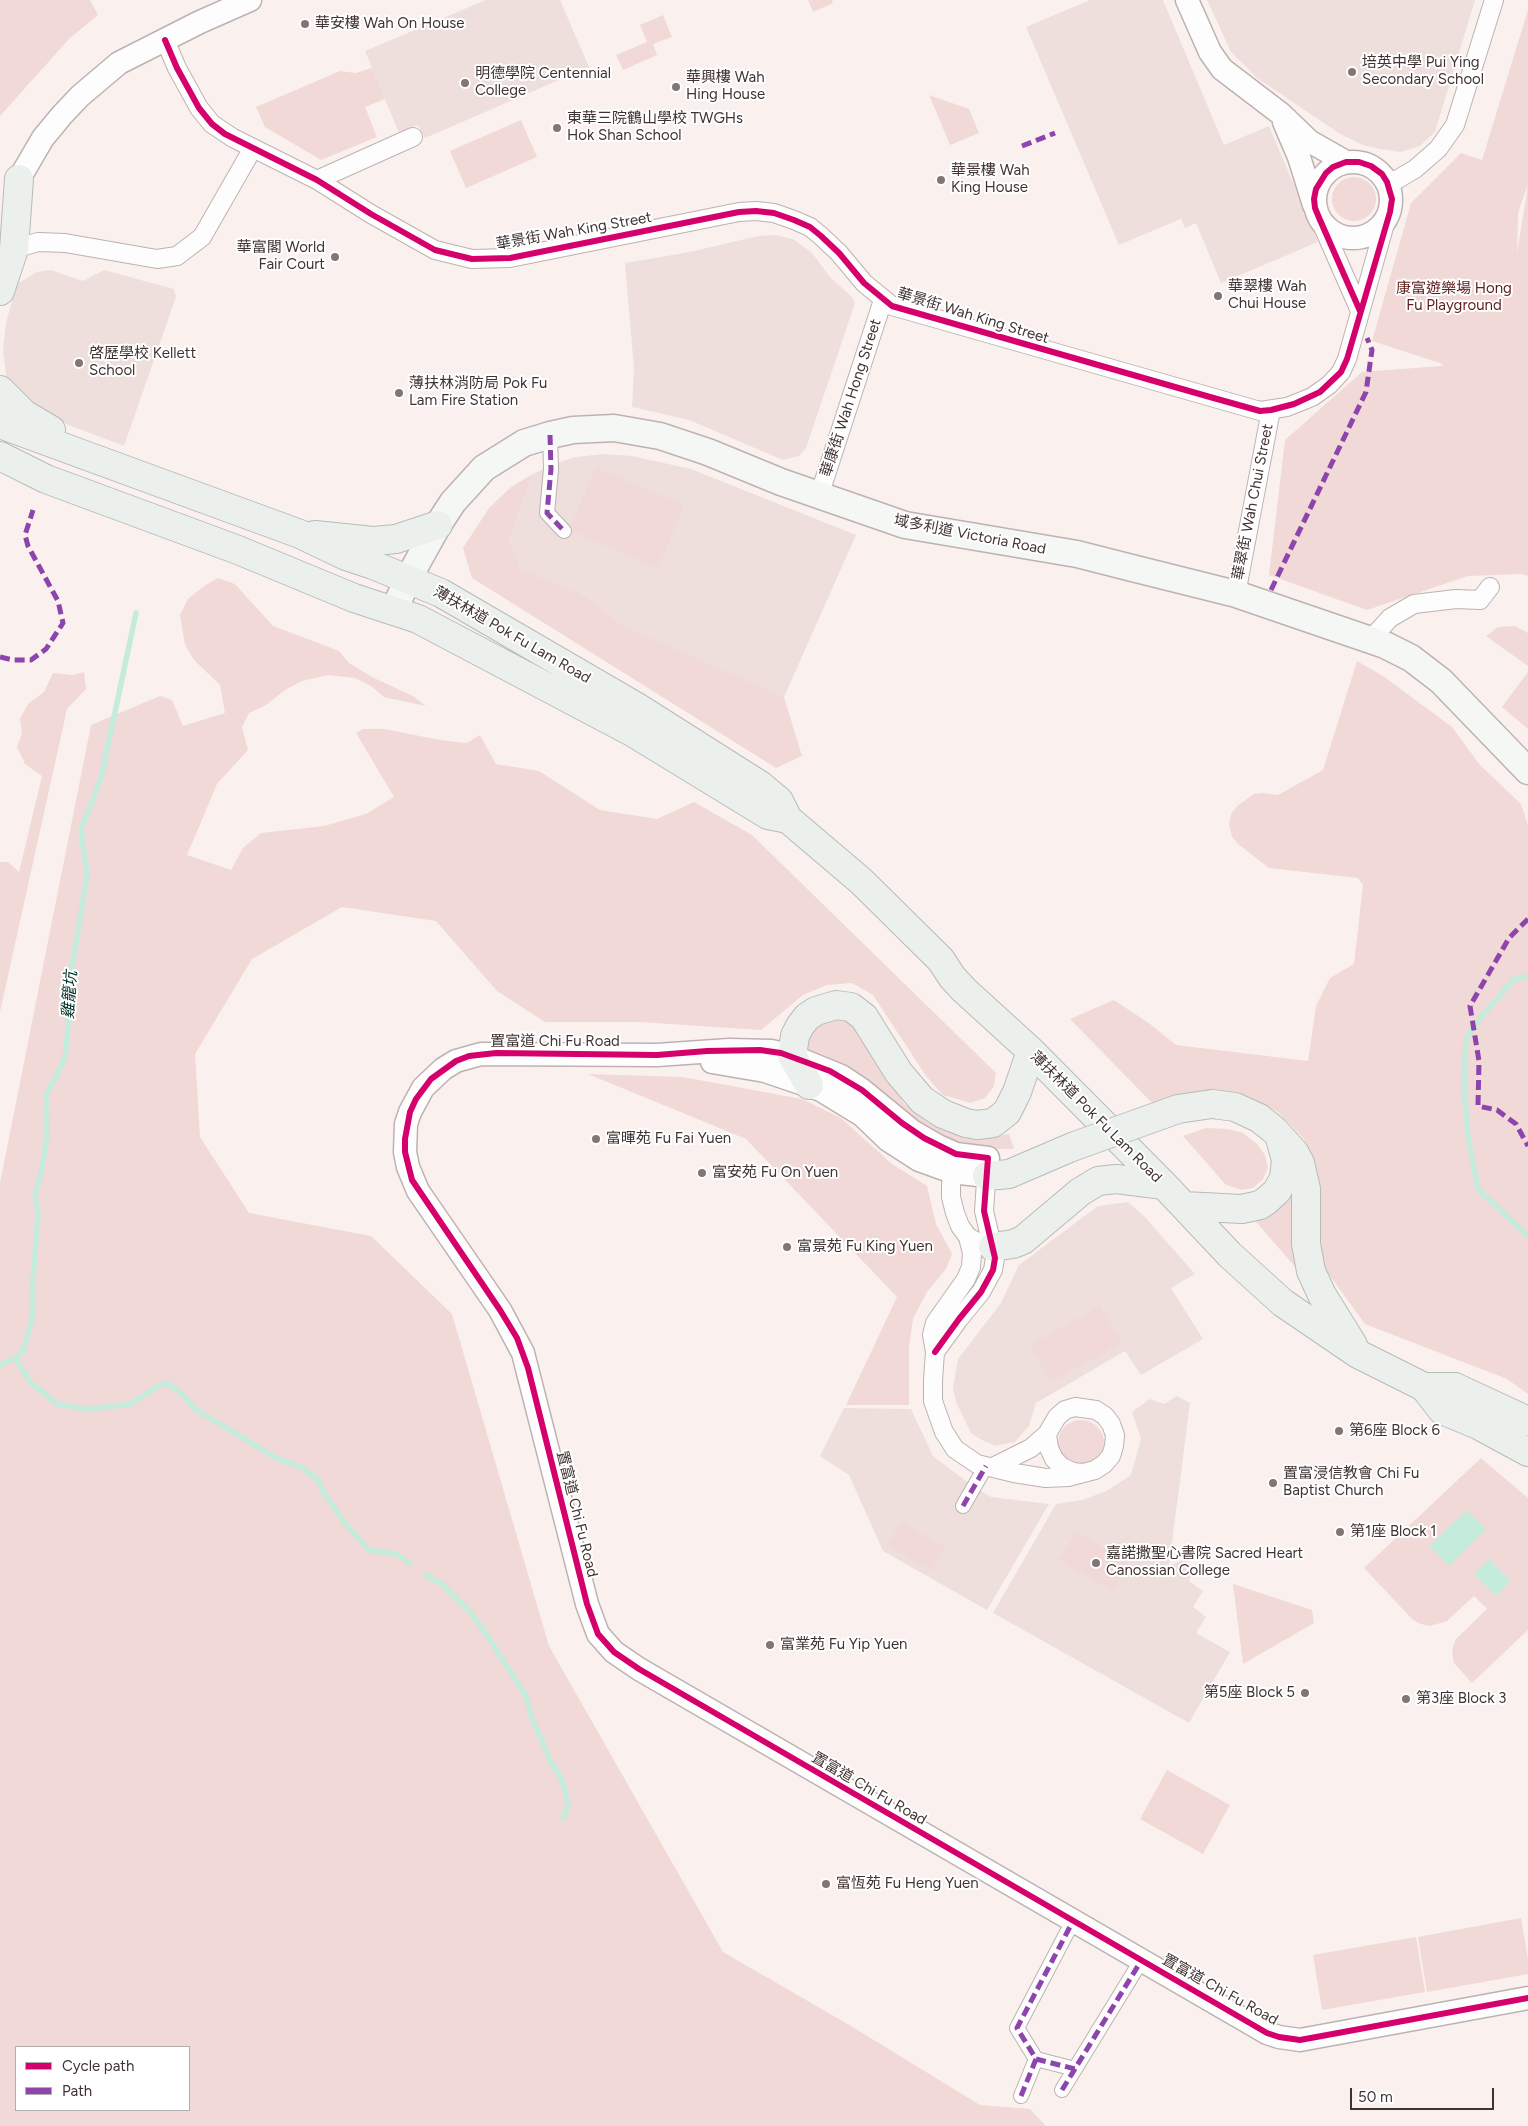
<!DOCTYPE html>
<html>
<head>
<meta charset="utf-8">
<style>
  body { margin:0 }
  #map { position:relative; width:1528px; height:2126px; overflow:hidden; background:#faf1ef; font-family:Figtree,sans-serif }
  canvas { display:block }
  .legend { position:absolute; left:15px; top:2046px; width:175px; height:65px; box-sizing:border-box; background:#fff; border:1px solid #b3adad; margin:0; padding:6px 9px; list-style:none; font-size:15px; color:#413331 }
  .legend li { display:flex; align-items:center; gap:10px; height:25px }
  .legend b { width:25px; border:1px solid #b3adad }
  .scale { position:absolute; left:1350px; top:2088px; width:144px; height:22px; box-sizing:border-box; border:2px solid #413331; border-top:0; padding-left:6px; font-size:15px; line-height:18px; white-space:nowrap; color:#413331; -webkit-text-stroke:4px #fff; paint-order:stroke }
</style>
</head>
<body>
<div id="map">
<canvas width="1528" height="2126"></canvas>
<ul class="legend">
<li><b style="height:6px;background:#d6006c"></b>Cycle path</li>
<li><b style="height:6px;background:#8e44ad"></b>Path</li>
</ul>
<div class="scale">50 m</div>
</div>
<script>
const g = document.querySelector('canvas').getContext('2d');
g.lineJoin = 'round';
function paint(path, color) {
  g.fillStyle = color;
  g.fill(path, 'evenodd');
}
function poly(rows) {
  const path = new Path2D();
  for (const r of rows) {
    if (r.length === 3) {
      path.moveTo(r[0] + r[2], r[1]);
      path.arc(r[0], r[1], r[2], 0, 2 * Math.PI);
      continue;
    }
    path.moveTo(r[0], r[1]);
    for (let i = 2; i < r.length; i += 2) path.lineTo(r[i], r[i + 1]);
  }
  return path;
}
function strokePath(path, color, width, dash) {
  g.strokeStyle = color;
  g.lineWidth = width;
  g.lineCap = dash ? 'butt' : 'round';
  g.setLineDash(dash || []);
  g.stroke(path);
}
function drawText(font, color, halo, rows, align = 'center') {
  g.font = font + ' Figtree,"Noto Sans TC",sans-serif';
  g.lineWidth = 4;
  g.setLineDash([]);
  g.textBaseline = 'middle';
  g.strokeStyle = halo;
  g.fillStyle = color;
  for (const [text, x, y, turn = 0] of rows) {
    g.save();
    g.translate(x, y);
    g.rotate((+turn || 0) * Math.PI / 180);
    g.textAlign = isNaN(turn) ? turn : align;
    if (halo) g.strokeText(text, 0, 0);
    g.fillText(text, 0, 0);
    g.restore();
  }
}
paint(poly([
  [486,0,560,0,589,67,425,138,418,125,399,133,365,51],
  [1090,0,1163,0,1224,145,1269,126,1318,242,1221,283,1196,223,1185,228,1181,219,1119,245,1026,27],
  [1207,0,1475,0,1435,132,1420,146,1401,152,1379,149,1363,145,1340,134,1257,78,1231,52],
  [775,235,793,239,811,252,831,278,852,297,855,303,806,448,799,456,783,460,689,420,632,407,634,369,625,263,690,252,758,236],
  [51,270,83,281,104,270,174,289,176,297,124,446,45,416,17,398,6,376,3,350,6,323,17,284,37,272],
  [604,454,632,456,691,469,856,535,784,697,620,625,583,594,521,569,509,543,533,474,553,464,576,457],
  [1128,1202,1145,1217,1195,1274,1171,1288,1203,1339,1141,1375,1125,1351,1036,1403,1029,1426,1015,1442,995,1446,980,1439,971,1433,956,1402,953,1388,958,1359,1001,1303,1019,1265,1098,1206],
  [1177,1396,1190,1403,1169,1566,1185,1559,1194,1568,1189,1581,1203,1591,1193,1607,1206,1617,1196,1633,1230,1652,1189,1723,993,1613,1056,1504,1083,1500,1108,1490,1131,1475,1141,1439,1132,1412,1150,1399,1164,1404],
  [844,1408,911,1409,933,1456,974,1487,991,1497,1049,1504,987,1610,883,1551,849,1475,820,1456]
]), '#eedfdd');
paint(poly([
  [0,0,90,0,98,15,69,39,0,116],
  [808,0,832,0,833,3,813,12],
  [1528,10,1528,576,1522,574,1468,576,1367,610,1269,575,1285,440,1362,372,1441,366,1443,364,1372,341,1411,203,1461,153,1482,160],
  [1527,187,1527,192,1517,253,1518,213],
  [663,15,672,37,653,44,657,55,623,70,616,55,647,42,640,25],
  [372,68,385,99,365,107,377,137,321,160,265,127,256,107,340,71,356,73],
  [929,95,969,109,979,133,950,145],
  [521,120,537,157,466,188,450,151],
  [1354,199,22],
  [596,468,684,505,658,568,569,530],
  [533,474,509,542,521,569,583,594,621,625,784,697,802,756,776,768,472,578,463,548,489,508,511,487],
  [218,578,235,584,273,626,339,651,349,663,372,677,413,696,426,706,384,697,371,686,355,678,328,675,302,681,285,690,266,705,249,713,242,727,248,750,217,784,187,855,231,870,243,848,261,833,324,826,366,814,394,797,356,733,363,729,384,729,440,740,467,743,480,735,496,764,539,771,600,810,657,819,694,802,752,835,996,1073,994,1086,985,1098,970,1103,943,1095,926,1076,873,995,852,983,827,985,803,995,761,1030,639,1022,545,1022,497,991,436,921,342,907,252,959,195,1054,200,1137,249,1213,371,1236,452,1314,549,1646,723,1952,851,2026,980,2105,1030,2109,1046,2126,0,2126,0,1183,91,725,160,696,172,700,183,726,225,713,220,685,194,660,185,645,180,615,188,599,204,586],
  [16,2047,189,2047,189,2110,16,2110],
  [1515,626,1528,633,1528,666,1486,636,1498,627],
  [1357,661,1383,676,1452,727,1480,765,1521,804,1528,825,1528,1394,1507,1379,1365,1324,1320,1262,1320,1211,1317,1175,1304,1139,1278,1112,1249,1097,1214,1091,1154,1105,1070,1019,1114,1000,1150,1024,1176,1045,1308,1061,1316,1006,1330,978,1354,964,1363,885,1358,878,1269,868,1238,844,1232,837,1229,824,1231,814,1237,806,1254,794,1262,793,1278,795,1323,770],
  [84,672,86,689,67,709,0,1012,0,862,8,862,19,872,42,776,25,764,17,747,22,733,20,719,28,704,44,692,53,673,73,675],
  [1528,672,1528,729,1502,707],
  [838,1019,852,1022,905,1105,933,1124,960,1135,990,1138,1009,1134,1014,1149,988,1149,958,1146,800,1053,808,1035,821,1024],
  [588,1074,683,1077,802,1099,841,1118,892,1164,927,1186,936,1224,952,1254,946,1269,927,1292,913,1319,909,1347,909,1405,846,1405,897,1297,746,1139],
  [1206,1128,1228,1129,1243,1133,1257,1144,1265,1155,1268,1168,1263,1179,1253,1188,1242,1190,1226,1185,1183,1136],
  [1294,1171,1303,1276,1250,1215],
  [1100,1306,1121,1343,1051,1382,1030,1345],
  [1081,1443,23],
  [1481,1458,1528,1498,1528,1630,1472,1683,1454,1663,1452,1650,1456,1639,1487,1609,1474,1596,1447,1621,1430,1626,1421,1624,1413,1620,1364,1568],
  [901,1522,945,1547,931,1571,887,1546],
  [1076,1532,1129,1563,1112,1591,1059,1560],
  [1233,1584,1312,1610,1314,1623,1243,1664],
  [1167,1770,1230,1805,1203,1854,1140,1819],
  [1521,1918,1528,1959,1528,1974,1427,1992,1418,1937],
  [1416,1937,1425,1992,1322,2010,1313,1955]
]), '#f0d9d6');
paint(poly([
  [1467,1510,1486,1529,1449,1566,1429,1546],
  [1489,1559,1511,1581,1496,1596,1474,1574]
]), '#c4ebdb');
strokePath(poly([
  [1528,976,1513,980,1481,1017,1466,1038,1464,1085,1468,1137,1478,1189,1528,1236],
  [15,1358,31,1383,57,1404,87,1409,131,1404,152,1390,155,1387,167,1383,180,1392,195,1409,276,1458,303,1468,318,1480,324,1493,347,1526,369,1550,396,1554,410,1563],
  [0,1365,15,1358,23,1351,33,1315,32,1294,38,1213,35,1194,41,1174,47,1136,46,1096,65,1058,71,998,69,987,87,875,81,830,101,778,136,613],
  [425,1575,442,1584,469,1611,485,1632,526,1696,532,1718,550,1760,561,1778,565,1790,568,1806,563,1818]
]), '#c4ebdb', 5.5);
const pedestrian = poly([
  [550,435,551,469,547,513,564,531],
  [963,1506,986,1466],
  [1036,2059,1075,2069],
  [1062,2090,1141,1961],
  [1021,2096,1036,2059,1017,2028,1073,1921]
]);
const minor = poly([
  [165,40,177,68,199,108,212,124,233,138,317,180,371,214,435,250,472,259,510,258,739,212,756,211,774,213,794,220,810,227,821,236,839,253,864,283,892,306,1260,411,1287,407,1312,397,1329,385,1341,372,1347,359,1386,220],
  [317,180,413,137],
  [1387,182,1398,179,1415,169,1438,149,1455,125,1494,0],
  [1320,220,1360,311],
  [14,249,38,242,65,243,157,259,177,256,202,237,253,148],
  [819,496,883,300],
  [1236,594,1271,410],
  [1371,639,1390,618,1414,604,1456,599,1480,600,1490,587],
  [954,1161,951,1185,951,1197,955,1213,960,1226,968,1237,978,1242],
  [968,1237,972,1253,971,1267,966,1279,935,1323,932,1335,935,1352,933,1380,933,1401,944,1432,955,1449,977,1464,1014,1473,1046,1478,1068,1477,1095,1470,1104,1464,1111,1456,1114,1446,1115,1435,1111,1424,1105,1416,1096,1410,1075,1407,1065,1410,1057,1417,1047,1434,1031,1448,993,1467],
  [935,1352,959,1319,981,1292,993,1270,995,1258,984,1211,987,1166],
  [1047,1434,1049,1448,1054,1459,1062,1467,1073,1472,1082,1473]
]);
const tertiary = poly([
  [1187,0,1210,52,1222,69,1281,114,1309,141,1346,162],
  [1284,122,1299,157,1314,205],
  [1353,200,38],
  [19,179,43,138,62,115,80,96,119,63,200,22,250,0],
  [712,1062,765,1071,821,1090,862,1115,888,1140,919,1160,952,1172,987,1176],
  [988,1158,956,1154,938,1146,912,1131,862,1090,841,1076,792,1056,771,1051,729,1050,657,1055,481,1054,456,1061,443,1069,423,1088,410,1112,406,1124,405,1152,408,1167,418,1191,500,1310,523,1353,587,1604,598,1634,614,1652,639,1669,1267,2033,1279,2037,1300,2040,1528,1998]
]);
const secondary = poly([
  [394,610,408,579,438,525,453,502,484,468,524,443,550,435,573,430,614,428,660,436,708,452,781,482,905,525,1077,554,1128,567,1236,594,1385,645,1411,658,1441,681,1528,771]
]);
const primary = poly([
  [0,291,14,249,19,179],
  [0,390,24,414,51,430],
  [0,424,300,534,346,556,373,565,441,593,637,707,760,785,779,801,788,819,861,881,941,960,952,977,964,990,1031,1051,1164,1185,1230,1255,1283,1303,1358,1354,1424,1387,1455,1387,1528,1421],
  [0,456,46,479,238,550,354,598,418,619,632,732,768,815,788,819],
  [315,535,373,541,396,539,438,525],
  [809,1085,792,1056,795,1036,800,1026,807,1017,816,1011,836,1005,851,1007,864,1017,899,1073,922,1100,943,1114,966,1123,977,1125,993,1123,1007,1112,1017,1092,1031,1051],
  [1212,1104,1235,1107,1259,1118,1274,1130,1294,1152,1300,1163,1306,1189,1306,1244,1311,1271,1322,1295,1353,1345],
  [987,1176,1009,1174,1072,1147],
  [1184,1206,1242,1209,1260,1205,1266,1201,1277,1191,1284,1178,1286,1160,1281,1142],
  [993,1247,1013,1244,1023,1240,1080,1192,1098,1181,1116,1179,1164,1185],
  [1424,1387,1442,1410,1478,1425,1528,1452]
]);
strokePath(pedestrian, '#bdb2b1', 16);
strokePath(minor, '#bdb2b1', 20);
strokePath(tertiary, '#bdb2b1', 25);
strokePath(secondary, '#bdb2b1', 29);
strokePath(primary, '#b6bcb7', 30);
strokePath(pedestrian, '#fefdfd', 14);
strokePath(minor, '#fefdfd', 18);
strokePath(tertiary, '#fefdfd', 22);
strokePath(secondary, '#f5f7f5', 26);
strokePath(primary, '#ecf0ed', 28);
const primaryBridge = poly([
  [1072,1147,1178,1109,1212,1104]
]);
strokePath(primaryBridge, '#b6bcb7', 30, []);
strokePath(primaryBridge, '#ecf0ed', 28);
strokePath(poly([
  [1022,146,1055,133],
  [550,435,551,469,547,513,564,531],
  [1271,590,1366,392,1372,350,1367,338],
  [0,657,13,660,31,660,46,649,63,623,58,601,28,546,25,535,33,510],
  [1528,919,1509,938,1470,1006,1479,1061,1478,1106,1497,1110,1516,1124,1528,1146],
  [963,1506,986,1466],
  [1036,2059,1075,2069],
  [1062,2090,1141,1961],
  [1021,2096,1036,2059,1017,2028,1073,1921]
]), '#8e44ad', 5, [10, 5]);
strokePath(poly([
  [165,40,177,68,199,108,212,124,225,134,317,180,371,214,435,250,472,259,510,258,739,212,756,211,774,213,794,220,810,227,821,236,839,253,864,283,892,306,1210,397,1260,411,1271,410,1294,404,1320,392,1341,372,1347,359,1390,212,1392,199,1387,182,1382,174,1371,166,1359,162,1346,162,1333,167,1326,173,1316,189,1314,199,1315,208,1320,220,1360,311],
  [935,1352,959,1319,981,1292,993,1270,995,1258,984,1211,988,1158,956,1154,924,1138,902,1123,862,1090,830,1071,781,1053,760,1050,707,1051,657,1055,496,1053,469,1056,456,1061,431,1079,416,1099,410,1112,405,1139,405,1152,412,1180,500,1310,517,1338,528,1368,587,1604,598,1634,614,1652,639,1669,1267,2033,1279,2037,1300,2040,1528,1998]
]), '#d6006c', 6);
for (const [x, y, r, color] of [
  [305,24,5,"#827674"],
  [1352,72,5,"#827674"],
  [465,83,5,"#827674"],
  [676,87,5,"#827674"],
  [557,128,5,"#827674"],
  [941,180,5,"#827674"],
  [335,257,5,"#827674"],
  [1218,296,5,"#827674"],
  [79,363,5,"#827674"],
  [399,393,5,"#827674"],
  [596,1139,5,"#827674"],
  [702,1173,5,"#827674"],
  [787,1247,5,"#827674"],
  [1339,1431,5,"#827674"],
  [1273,1483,5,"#827674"],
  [1340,1532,5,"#827674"],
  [1096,1563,5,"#827674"],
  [770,1645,5,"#827674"],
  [1305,1693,5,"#827674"],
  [1406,1699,5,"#827674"],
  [826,1884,5,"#827674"]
]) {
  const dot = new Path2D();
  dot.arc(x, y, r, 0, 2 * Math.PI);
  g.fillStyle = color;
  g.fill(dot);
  strokePath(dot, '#fff', 2);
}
drawText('15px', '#413331', '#fff', [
  ["華安樓 Wah On House",315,24],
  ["培英中學 Pui Ying",1362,63],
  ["Secondary School",1362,80],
  ["明德學院 Centennial",475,74],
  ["College",475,91],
  ["華興樓 Wah",686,78],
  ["Hing House",686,95],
  ["東華三院鶴山學校 TWGHs",567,119],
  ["Hok Shan School",567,136],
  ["華景樓 Wah",951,171],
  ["King House",951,188],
  ["華富閣 World",325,248,"right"],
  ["Fair Court",325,265,"right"],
  ["華翠樓 Wah",1228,287],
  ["Chui House",1228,304],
  ["啓歷學校 Kellett",89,354],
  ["School",89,371],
  ["薄扶林消防局 Pok Fu",409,384],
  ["Lam Fire Station",409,401],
  ["富暉苑 Fu Fai Yuen",606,1139],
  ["富安苑 Fu On Yuen",712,1173],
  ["富景苑 Fu King Yuen",797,1247],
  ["第6座 Block 6",1349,1431],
  ["置富浸信教會 Chi Fu",1283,1474],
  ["Baptist Church",1283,1491],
  ["第1座 Block 1",1350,1532],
  ["嘉諾撒聖心書院 Sacred Heart",1106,1554],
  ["Canossian College",1106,1571],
  ["富業苑 Fu Yip Yuen",780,1645],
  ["第5座 Block 5",1295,1693,"right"],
  ["第3座 Block 3",1416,1699],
  ["富恆苑 Fu Heng Yuen",836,1884]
], 'left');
drawText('15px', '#413331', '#fff', [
  ["華景街 Wah King Street",574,231,-10],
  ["華景街 Wah King Street",973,316,17],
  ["華康街 Wah Hong Street",851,398,-72],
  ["華翠街 Wah Chui Street",1253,502,-79],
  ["域多利道 Victoria Road",970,535,11],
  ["薄扶林道 Pok Fu Lam Road",512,635,30],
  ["置富道 Chi Fu Road",555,1042],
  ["薄扶林道 Pok Fu Lam Road",1096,1117,45],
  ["置富道 Chi Fu Road",577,1514,76],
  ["置富道 Chi Fu Road",869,1789,30],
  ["置富道 Chi Fu Road",1220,1990,29]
]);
drawText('15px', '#5d1c18', '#fff', [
  ["康富遊樂場 Hong",1454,289],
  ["Fu Playground",1454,306]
]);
drawText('italic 16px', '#003226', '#fff', [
  ["雞籠坑",70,995,-86]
]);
</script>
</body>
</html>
